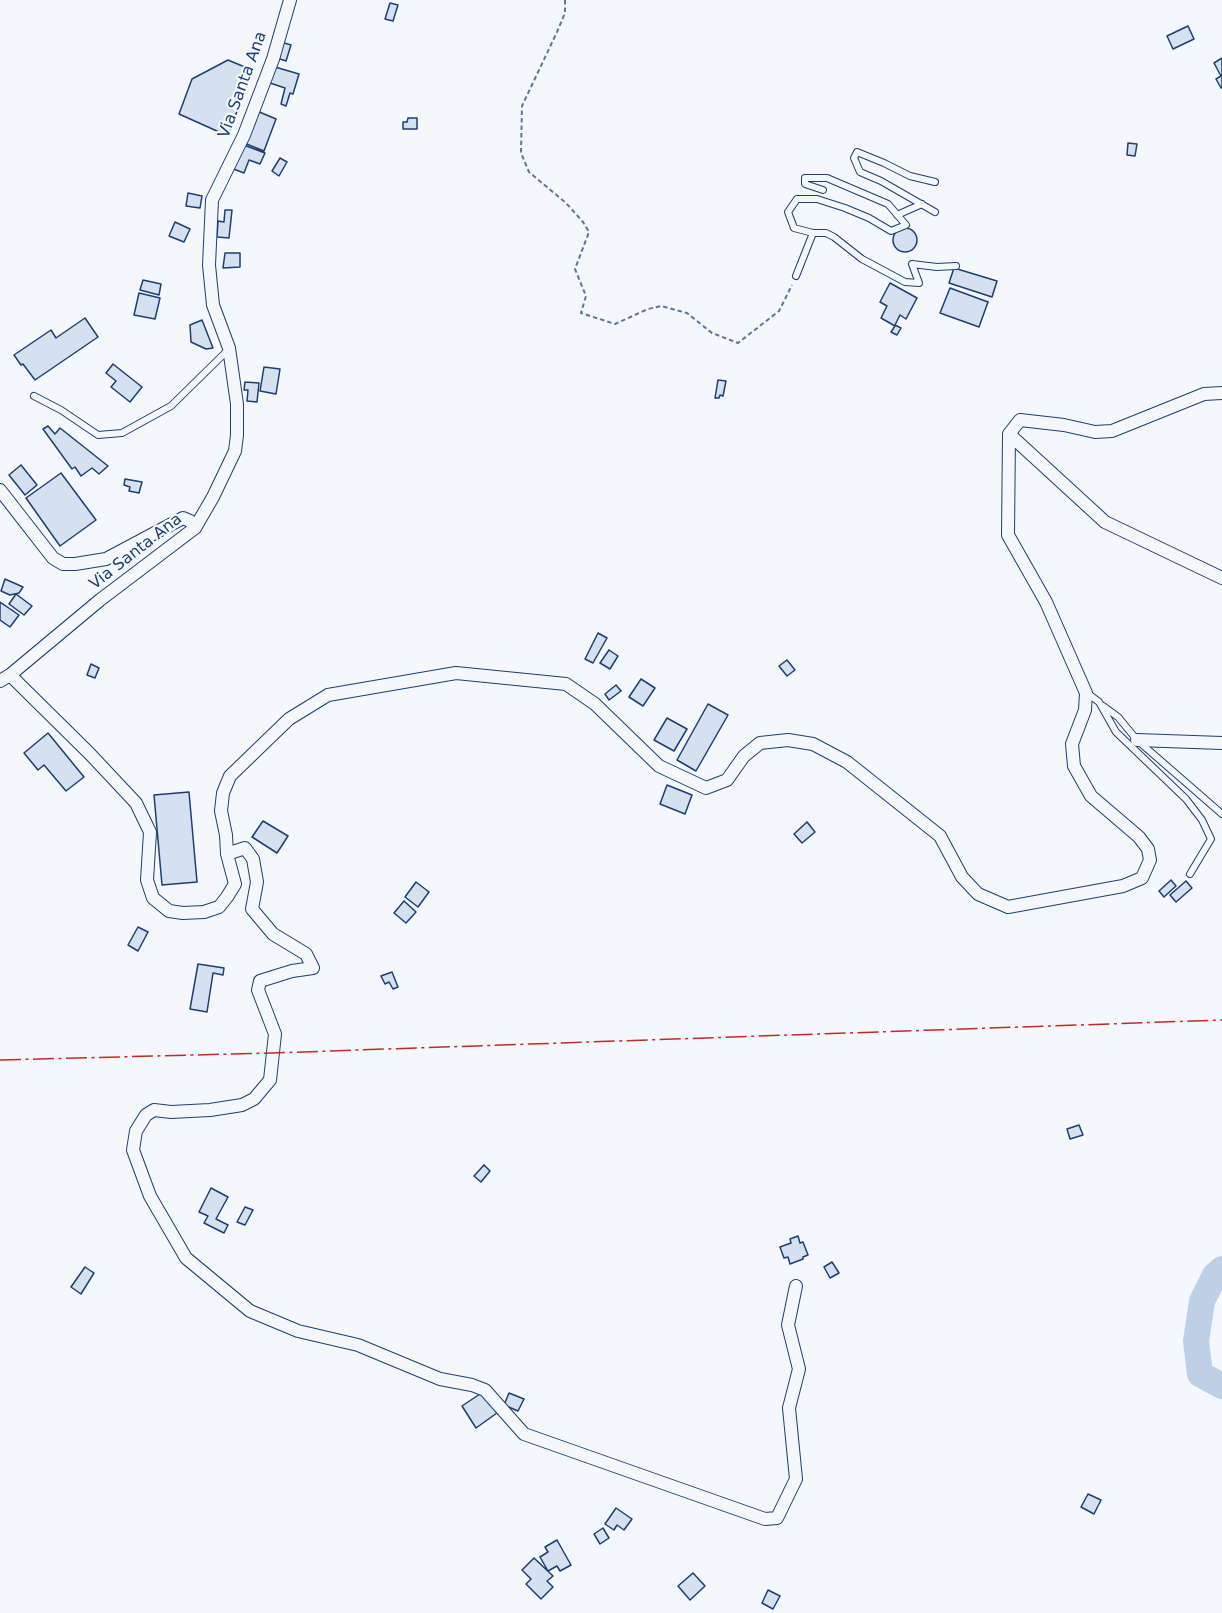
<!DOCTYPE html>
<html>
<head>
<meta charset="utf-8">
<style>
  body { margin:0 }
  canvas { display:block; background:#f4f7fb }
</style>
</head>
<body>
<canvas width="1222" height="1613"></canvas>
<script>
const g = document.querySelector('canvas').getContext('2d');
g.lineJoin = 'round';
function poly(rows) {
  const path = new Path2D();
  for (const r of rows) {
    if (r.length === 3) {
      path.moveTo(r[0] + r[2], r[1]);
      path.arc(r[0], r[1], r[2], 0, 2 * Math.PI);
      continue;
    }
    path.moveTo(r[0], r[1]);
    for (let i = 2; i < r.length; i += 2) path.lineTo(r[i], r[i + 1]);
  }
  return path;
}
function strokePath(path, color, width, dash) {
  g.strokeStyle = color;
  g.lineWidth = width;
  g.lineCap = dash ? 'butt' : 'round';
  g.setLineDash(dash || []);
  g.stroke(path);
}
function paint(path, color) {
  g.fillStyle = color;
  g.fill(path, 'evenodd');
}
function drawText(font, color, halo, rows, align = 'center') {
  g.font = font + ' "DejaVu Sans",sans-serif';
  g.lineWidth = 4.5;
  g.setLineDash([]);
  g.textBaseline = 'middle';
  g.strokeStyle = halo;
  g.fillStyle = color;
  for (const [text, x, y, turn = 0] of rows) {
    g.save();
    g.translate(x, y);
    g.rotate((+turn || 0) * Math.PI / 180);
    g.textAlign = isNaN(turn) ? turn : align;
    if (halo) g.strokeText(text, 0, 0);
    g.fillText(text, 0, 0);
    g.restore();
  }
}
strokePath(poly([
  [1222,1269,1215,1275,1202,1301,1196,1341,1200,1374,1222,1386]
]), '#bed0e5', 26);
const building = poly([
  [390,3,398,5,393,21,385,19,390,3],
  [1188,26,1194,39,1173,49,1167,36,1188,26],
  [281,42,291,45,286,61,277,58,281,42],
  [1222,58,1222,88,1221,88,1216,79,1221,76,1214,63,1222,58],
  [228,60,252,70,228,136,179,114,192,79,228,60],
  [275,67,299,74,293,94,290,93,286,106,281,104,285,88,270,83,275,67],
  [257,111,276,119,264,151,244,143,257,111],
  [408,118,417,118,417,129,403,129,403,122,407,122,408,118],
  [1128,143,1137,144,1135,156,1127,155,1128,143],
  [241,144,265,153,260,164,249,160,244,173,231,168,241,144],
  [280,158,287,162,279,176,272,171,280,158],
  [188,193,202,196,200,208,186,206,188,193],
  [225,210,232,210,229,238,217,237,218,221,224,222,225,210],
  [175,222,190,229,184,242,169,236,175,222],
  [905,240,12],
  [225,253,240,253,240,267,223,268,225,253],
  [954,268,997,281,992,297,949,283,954,268],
  [143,280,161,284,159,295,140,290,143,280],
  [890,283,917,298,906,319,900,315,895,325,901,328,897,335,891,332,895,326,881,318,887,306,880,302,890,283],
  [950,288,988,302,979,327,940,313,950,288],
  [139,293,160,298,155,319,134,315,139,293],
  [85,318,98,337,35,380,23,364,21,365,14,355,51,330,56,338,85,318],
  [202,320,213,348,206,349,191,342,190,325,202,320],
  [113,364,142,387,130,402,111,387,116,381,106,373,113,364],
  [264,367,280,369,276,394,260,391,264,367],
  [718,380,726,381,723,396,720,395,719,398,715,398,718,380],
  [245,382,259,383,257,402,247,401,248,390,244,390,245,382],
  [48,426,55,434,60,428,108,466,99,474,92,468,81,476,75,467,72,469,43,429,48,426],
  [21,465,37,485,25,495,9,475,21,465],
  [61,473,96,520,60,546,26,498,61,473],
  [125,479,142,482,139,493,129,491,130,487,124,485,125,479],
  [5,579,23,587,19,593,10,595,1,591,5,579],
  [16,594,32,606,24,615,9,604,16,594],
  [0,602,19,615,10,627,0,620,0,602],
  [598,633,607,638,593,663,585,659,598,633],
  [609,650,618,656,610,669,600,663,609,650],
  [787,660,795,670,787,676,779,666,787,660],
  [91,664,99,668,95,678,87,675,91,664],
  [641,679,655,688,643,706,629,697,641,679],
  [616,685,621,691,609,700,605,694,616,685],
  [708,704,728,715,696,771,677,760,708,704],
  [667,718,687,729,674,751,654,740,667,718],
  [48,733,84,777,66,791,44,765,38,770,24,753,48,733],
  [667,785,692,795,685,814,660,804,667,785],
  [189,792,197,882,162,885,154,795,189,792],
  [263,821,288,836,277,853,252,837,263,821],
  [807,822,815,832,802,843,794,834,807,822],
  [1171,880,1176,886,1164,897,1159,891,1171,880],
  [1186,881,1192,888,1176,902,1170,895,1186,881],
  [416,882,429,892,418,907,405,897,416,882],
  [404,901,416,912,406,923,394,913,404,901],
  [138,927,148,932,138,951,128,945,138,927],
  [198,964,224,968,223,975,213,973,207,1012,190,1009,198,964],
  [392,972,398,987,393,989,389,982,385,984,381,976,392,972],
  [1079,1125,1083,1135,1070,1139,1067,1129,1079,1125],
  [484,1165,490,1171,481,1182,474,1176,484,1165],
  [211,1188,228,1197,216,1219,228,1225,224,1233,204,1223,208,1216,199,1212,211,1188],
  [245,1207,253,1210,245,1225,237,1222,245,1207],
  [798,1236,800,1243,803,1242,808,1255,803,1257,803,1259,790,1264,788,1257,784,1258,780,1247,791,1243,790,1239,798,1236],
  [832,1262,839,1273,830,1278,824,1267,832,1262],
  [85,1267,94,1273,81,1294,71,1287,85,1267],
  [483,1392,497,1413,476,1428,462,1406,483,1392],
  [509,1393,524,1399,518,1411,504,1405,509,1393],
  [1088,1494,1101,1500,1094,1514,1081,1507,1088,1494],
  [616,1508,632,1519,624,1530,617,1525,614,1530,605,1524,616,1508],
  [603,1528,609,1538,600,1544,594,1534,603,1528],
  [557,1540,571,1565,560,1571,557,1566,548,1571,540,1557,548,1552,545,1547,557,1540],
  [534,1558,553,1576,547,1581,553,1587,541,1599,526,1584,531,1579,522,1570,534,1558],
  [693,1573,705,1586,690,1600,678,1586,693,1573],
  [768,1590,780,1596,773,1609,762,1603,768,1590]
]);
paint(building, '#d5e0f0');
strokePath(building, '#1d3f73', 1.5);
const service = poly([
  [935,182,910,176,884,163,857,152,854,158,860,172,881,181,935,212],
  [823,190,805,184,805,178,827,178,888,204,906,225,891,231,869,218,845,208,817,199,797,199,788,212,794,228,813,233,826,233,834,237,862,259,905,282,919,283,912,264],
  [897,215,922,204],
  [912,264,937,267,956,266],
  [796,276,813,233],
  [34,396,61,410,98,435,122,433,171,406,229,349],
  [1087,693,1099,702,1116,732,1186,799,1202,820,1211,839,1190,874],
  [1103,706,1118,717,1137,740,1222,814]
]);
const minor = poly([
  [1009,434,1105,522,1222,578],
  [0,490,53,558,63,564,75,564,106,559,183,518,190,521,195,528],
  [10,675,90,754,136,803,150,832,147,880,153,898,169,911,183,913,204,912,219,907,227,897,235,884,227,854,226,835,221,811,223,793,230,776,289,719,328,695,456,673,566,684,595,704,659,766,706,788,727,780,744,756,760,743,788,740,813,744,847,762,940,836,962,877,978,894,1008,907,1123,886,1142,878,1150,860,1148,849,1139,837,1091,796,1074,766,1072,744,1085,710,1086,693,1046,602,1008,535,1009,434,1020,420,1064,425,1095,432,1112,431,1204,394,1222,393],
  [0,681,10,675,100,600,195,528,213,497,235,451,237,435,237,404,229,348,213,305,209,265,212,200,244,135,273,59,290,0],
  [1137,740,1222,743],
  [227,854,245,848,253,859,257,882,252,909,273,934,306,954,313,968,292,971,260,981,258,990,275,1034,270,1080,254,1099,242,1105,210,1110,171,1112,154,1110,146,1115,136,1131,133,1150,150,1196,186,1258,250,1311,298,1331,358,1345,440,1379,472,1385,485,1390,524,1434,765,1519,777,1518,796,1479,789,1408,799,1369,788,1325,796,1286]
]);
strokePath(service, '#1d3f73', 8);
strokePath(minor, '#1d3f73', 14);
strokePath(poly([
  [565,0,565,13,557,32,522,106,521,153,529,172,566,203,583,222,589,232,575,269,586,296,581,313,615,324,648,309,661,306,687,313,712,333,738,343,779,311,792,285]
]), '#5e769c', 2, [4.5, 3]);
strokePath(service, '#f4f7fb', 6);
strokePath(minor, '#f4f7fb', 12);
strokePath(poly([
  [0,1060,272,1053,1222,1020]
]), '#c62828', 1.5, [21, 4.5, 3, 4.5]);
drawText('16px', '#1d3f73', '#f4f7fb', [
  ["Via Santa Ana",243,85,-70],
  ["Via Santa Ana",136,552,-38]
]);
</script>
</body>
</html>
